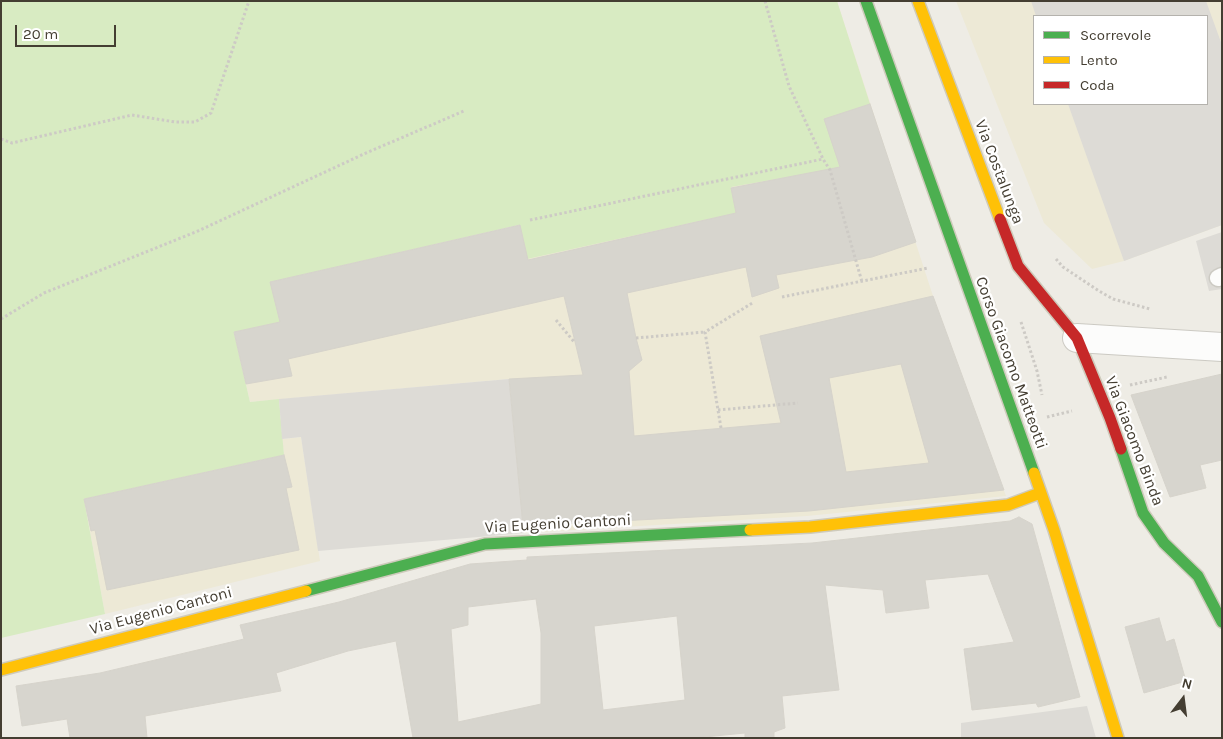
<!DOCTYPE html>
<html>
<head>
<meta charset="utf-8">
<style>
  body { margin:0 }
  #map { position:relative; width:1223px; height:739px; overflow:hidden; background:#eeece5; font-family:Karla,sans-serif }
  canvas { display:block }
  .frame { position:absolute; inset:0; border:2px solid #443e32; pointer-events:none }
  .legend { position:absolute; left:1033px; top:15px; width:175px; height:90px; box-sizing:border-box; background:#fff; border:1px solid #b4b2ad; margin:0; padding:6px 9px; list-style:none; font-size:15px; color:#443e32 }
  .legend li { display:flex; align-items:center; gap:10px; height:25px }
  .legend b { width:25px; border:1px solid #b4b2ad }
  .north { position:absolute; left:1158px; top:674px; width:50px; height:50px; -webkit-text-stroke:4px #fff; paint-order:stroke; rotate:15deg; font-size:14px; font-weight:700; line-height:20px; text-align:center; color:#443e32 }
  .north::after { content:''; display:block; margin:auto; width:18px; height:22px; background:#443e32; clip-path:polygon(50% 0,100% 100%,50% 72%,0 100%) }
  .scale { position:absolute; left:15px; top:25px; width:101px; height:22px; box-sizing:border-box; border:2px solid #443e32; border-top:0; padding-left:6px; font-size:15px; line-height:18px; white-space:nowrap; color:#443e32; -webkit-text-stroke:4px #fff; paint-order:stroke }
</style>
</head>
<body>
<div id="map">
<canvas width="1223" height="739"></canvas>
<div class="frame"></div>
<ul class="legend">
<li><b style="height:6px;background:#4caf50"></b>Scorrevole</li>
<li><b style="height:6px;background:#ffc107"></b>Lento</li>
<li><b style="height:6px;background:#c62828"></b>Coda</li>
</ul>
<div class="north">N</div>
<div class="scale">20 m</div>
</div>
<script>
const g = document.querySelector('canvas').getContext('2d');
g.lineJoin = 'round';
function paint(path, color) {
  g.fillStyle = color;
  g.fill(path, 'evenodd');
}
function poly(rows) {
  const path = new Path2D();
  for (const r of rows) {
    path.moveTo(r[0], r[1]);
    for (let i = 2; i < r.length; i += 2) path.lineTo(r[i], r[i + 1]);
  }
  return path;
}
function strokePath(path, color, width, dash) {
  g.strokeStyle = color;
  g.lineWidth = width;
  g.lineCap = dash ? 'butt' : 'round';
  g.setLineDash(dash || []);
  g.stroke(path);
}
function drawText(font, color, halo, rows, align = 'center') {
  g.font = font + ' Karla,sans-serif';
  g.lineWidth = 4.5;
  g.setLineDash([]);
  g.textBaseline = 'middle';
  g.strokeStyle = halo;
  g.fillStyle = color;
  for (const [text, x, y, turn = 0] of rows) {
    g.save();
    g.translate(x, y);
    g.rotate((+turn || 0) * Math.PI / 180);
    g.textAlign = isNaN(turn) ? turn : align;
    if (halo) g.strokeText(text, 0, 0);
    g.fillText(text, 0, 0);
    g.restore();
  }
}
paint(poly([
  [837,1,933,296,1006,496,807,516,524,533,509,379,250,402,234,332,270,282,520,225],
  [956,1,1222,1,1222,225,1124,261,1092,269,1044,223],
  [1034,16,1207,16,1207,104,1034,104],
  [301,437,320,561,105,614,84,499,284,455,282,439]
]), '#ede9d6');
paint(poly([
  [1,1,837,1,870,104,825,119,840,168,731,187,736,213,527,259,519,225,271,282,280,322,234,332,250,402,279,399,284,455,84,499,105,614,1,638]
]), '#d8ebc2');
paint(poly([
  [1031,1,1206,1,1222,45,1222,225,1124,261,1068,104,1207,104,1207,16,1036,16],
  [1222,232,1222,289,1209,291,1196,241],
  [509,379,524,533,318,551,301,437,282,439,279,399],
  [1087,706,1096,738,961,738,961,723]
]), '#dddbd6');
const building = poly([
  [870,104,916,242,872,257,776,275,779,288,752,297,746,267,627,293,636,338,642,360,629,371,634,436,781,423,760,336,933,296,1004,490,809,511,523,526,509,379,583,375,564,296,288,359,292,376,246,384,234,332,280,322,270,282,520,225,528,260,736,213,731,188,840,167,824,119,870,104],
  [901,364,929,463,846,472,829,378,901,364],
  [1222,374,1222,460,1200,465,1206,488,1170,497,1131,395,1222,374],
  [284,455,292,487,286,488,299,550,107,590,95,530,91,531,84,499,284,455],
  [1019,517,1032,524,1080,697,1038,707,1036,703,972,710,964,649,1014,642,988,574,925,580,929,608,886,613,883,590,825,585,839,690,782,696,785,728,774,732,774,738,745,738,745,733,694,738,413,738,396,641,348,651,276,673,281,691,145,716,147,738,70,738,67,719,22,726,16,686,100,673,244,639,240,625,339,602,470,564,527,560,527,557,812,543,1010,521,1019,517],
  [536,599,541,633,541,704,458,722,451,629,468,625,468,607,536,599],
  [677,616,685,700,603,710,594,626,677,616],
  [1159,618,1166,642,1174,639,1186,681,1144,693,1125,627,1159,618]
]);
paint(building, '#d7d5ce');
strokePath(building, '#d6d3cb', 1);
const lane = poly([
  [1218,278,1222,276]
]);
const street = poly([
  [1077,338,1222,347]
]);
const fast = poly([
  [866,1,1034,473],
  [1121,449,1143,513,1164,543,1198,576,1222,622],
  [306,591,485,544,750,530]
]);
const slow = poly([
  [918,1,1000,219],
  [1034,473,1054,530,1118,738],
  [750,530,810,527,1008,505,1040,493],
  [1,670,306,591]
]);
const jam = poly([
  [1000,219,1018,266,1077,338,1110,418,1121,449]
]);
strokePath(lane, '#cccac3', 19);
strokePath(street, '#cccac3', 30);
strokePath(fast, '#cecabb', 14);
strokePath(slow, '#cecabb', 14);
strokePath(jam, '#cecabb', 14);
strokePath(poly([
  [765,1,789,86,823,159,830,170,862,282],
  [1,139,12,143,132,115,175,122,195,122,211,113,249,1],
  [530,220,823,159],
  [1056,259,1063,267,1099,291,1113,299,1150,309],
  [782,297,928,268],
  [1,319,44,293,198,231,366,153,464,111],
  [556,320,575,343],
  [1021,322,1037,371,1042,395],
  [636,338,705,332],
  [1130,385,1167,377],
  [718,410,798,403],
  [1047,417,1072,411],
  [721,428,705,332,754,302]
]), '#cdcac5', 3, [2.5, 2.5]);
strokePath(lane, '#fcfcfb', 16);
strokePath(street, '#fcfcfb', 28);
strokePath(fast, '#4caf50', 11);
strokePath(slow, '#ffc107', 11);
strokePath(jam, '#c62828', 11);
drawText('16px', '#443e32', '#fff', [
  ["Via Costalunga",999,172,69],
  ["Corso Giacomo Matteotti",1011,363,70],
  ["Via Giacomo Binda",1134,441,69],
  ["Via Eugenio Cantoni",558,524,-3],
  ["Via Eugenio Cantoni",161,611,-15]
]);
</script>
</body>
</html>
